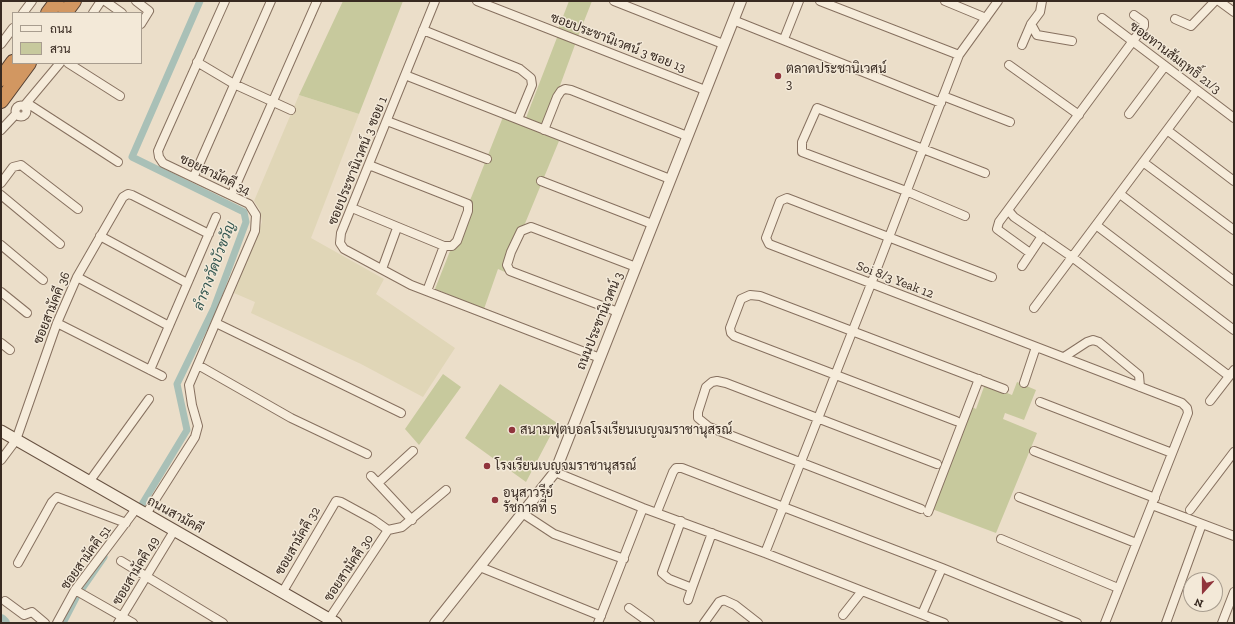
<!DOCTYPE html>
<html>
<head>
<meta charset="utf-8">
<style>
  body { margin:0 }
  #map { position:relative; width:1235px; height:624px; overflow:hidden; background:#ebdec9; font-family:"Zilla Slab",Sarabun,serif }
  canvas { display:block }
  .frame { position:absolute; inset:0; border:2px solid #382a21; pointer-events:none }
  .legend { position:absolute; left:12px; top:12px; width:130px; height:52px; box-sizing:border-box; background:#f3e9d8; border:1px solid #a89d8f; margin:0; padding:5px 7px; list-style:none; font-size:12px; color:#382a21 }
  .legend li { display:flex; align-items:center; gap:8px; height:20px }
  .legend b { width:20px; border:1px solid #a89d8f }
  .north { position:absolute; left:1183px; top:572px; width:40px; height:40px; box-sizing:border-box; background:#f3e9d8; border:1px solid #a89d8f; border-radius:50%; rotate:201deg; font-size:11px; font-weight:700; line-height:16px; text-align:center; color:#382a21 }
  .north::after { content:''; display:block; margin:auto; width:14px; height:18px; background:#90343c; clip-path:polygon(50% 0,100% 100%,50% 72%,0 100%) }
</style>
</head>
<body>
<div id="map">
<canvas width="1235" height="624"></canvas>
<div class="frame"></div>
<ul class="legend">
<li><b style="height:5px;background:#f6ecdb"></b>ถนน</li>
<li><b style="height:11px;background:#c7c99d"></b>สวน</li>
</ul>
<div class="north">N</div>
</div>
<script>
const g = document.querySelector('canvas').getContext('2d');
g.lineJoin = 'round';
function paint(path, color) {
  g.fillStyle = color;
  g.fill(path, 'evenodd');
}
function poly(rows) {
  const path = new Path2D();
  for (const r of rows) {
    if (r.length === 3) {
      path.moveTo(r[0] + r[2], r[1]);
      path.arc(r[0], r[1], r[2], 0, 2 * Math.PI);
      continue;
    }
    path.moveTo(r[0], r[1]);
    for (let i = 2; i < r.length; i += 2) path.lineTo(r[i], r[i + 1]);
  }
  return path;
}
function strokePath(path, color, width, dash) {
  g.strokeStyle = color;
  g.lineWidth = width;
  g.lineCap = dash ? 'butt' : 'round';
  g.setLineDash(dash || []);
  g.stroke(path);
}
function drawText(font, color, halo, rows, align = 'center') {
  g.font = font + ' "Zilla Slab",Sarabun,serif';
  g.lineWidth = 3;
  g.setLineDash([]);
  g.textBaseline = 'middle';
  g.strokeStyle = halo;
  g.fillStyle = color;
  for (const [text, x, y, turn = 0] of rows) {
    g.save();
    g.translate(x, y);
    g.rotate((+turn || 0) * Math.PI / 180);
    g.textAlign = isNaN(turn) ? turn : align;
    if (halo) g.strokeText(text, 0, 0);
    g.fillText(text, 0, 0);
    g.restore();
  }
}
paint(poly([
  [299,95,359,114,311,238,384,279,376,294,455,348,423,397,361,364,251,313,255,302,234,293,262,222,260,210,254,201]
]), '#e0d6b7');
paint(poly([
  [343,1,403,1,359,114,299,95],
  [569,1,592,1,577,39,557,32],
  [558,35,576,42,543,132,559,141,505,272,498,269,484,309,435,289,503,117,524,123],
  [443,374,461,387,419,445,405,429],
  [1017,382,1036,390,1024,420,1005,413,1003,419,1037,433,996,533,932,509,972,407,976,409,985,384,1012,395],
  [500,384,557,423,526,482,465,438]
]), '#c7c99d');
strokePath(poly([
  [141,506,187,430,177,384,214,308,246,222,244,212,132,157,200,1],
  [63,623,77,596,104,557]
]), '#a9c0b7', 7);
strokePath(poly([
  [1,620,4,623]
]), '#a9c0b7', 12);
const minor = poly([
  [105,1,122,13],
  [136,1,149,11,141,24],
  [435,1,341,233,340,243,344,249,411,285,600,358],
  [477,1,705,90],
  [614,1,723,44],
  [820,1,959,55],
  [945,1,986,18],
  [1219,1,1234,12],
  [23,13,32,1],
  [93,13,101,1],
  [1102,18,1234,118],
  [1175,19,1191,26,1215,1],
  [733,20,941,103],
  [1031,24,1037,35,1072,41],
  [423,30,520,69,531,78,532,85,518,119],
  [784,39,799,1],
  [1,44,13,28],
  [1022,45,1031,24,1040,12,1042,1],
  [197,62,234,84,291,110],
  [68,63,120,96],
  [1009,65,1079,115],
  [405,75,670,179],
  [943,96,1010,122],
  [27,103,118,162],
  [21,111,5.5],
  [24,106,60,63],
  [1129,114,1165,66],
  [387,121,487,159],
  [1,130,16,114],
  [544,130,557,97,561,91,565,89,571,90,687,136],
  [1167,130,1234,181],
  [1143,162,1234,230],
  [194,176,271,1],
  [541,181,652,224],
  [1,183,13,167,21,165,78,209],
  [232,194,317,1],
  [1120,194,1234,281],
  [1,195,60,244],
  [352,208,444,246,452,246,457,241,468,211,468,204,369,165],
  [1008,210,1014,217,1072,257,1229,376],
  [965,216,906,191,802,152,802,142,817,108,985,173],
  [1096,225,1234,330],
  [100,236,187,283],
  [1,245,43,280],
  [1030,253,1001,232,997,229,999,222,1144,26,1144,22,1134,15],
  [1022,266,1042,236],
  [382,269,397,228],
  [77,277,169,326],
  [992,277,787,198,780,201,766,238,769,244,1182,403,1187,408,1188,413,1105,623],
  [427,291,444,246],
  [1,292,27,313],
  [1034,308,1197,90],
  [618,312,510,271,507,265,511,252,521,231,531,227,636,267],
  [57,323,162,376],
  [216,323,401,413],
  [1,343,10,350],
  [1064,357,1087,342,1093,340,1099,342,1139,375,1140,387],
  [198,365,291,418,367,454],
  [150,370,216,217],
  [1024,383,1036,347],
  [1210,401,1234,370],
  [1040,402,1172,453],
  [956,421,734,336,731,333,730,328,741,299,750,295,760,296,1004,389],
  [1034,451,1155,498],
  [1,460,16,440,57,323,77,277,123,197,128,194,132,195,209,234],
  [555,472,643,508,765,553,944,623],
  [371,476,412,520],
  [89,482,149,399],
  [378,483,413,451],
  [1019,497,1136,543],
  [1152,505,1234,536],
  [921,509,709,427,698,418,698,412,706,387,712,382,717,381,726,383,937,464],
  [1190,510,1234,452],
  [657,512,673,472,676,468,682,468,942,568,1077,623],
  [928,512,979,379],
  [522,513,554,534,624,559],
  [146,514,195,437,198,426,192,405,189,385,255,231,256,215,249,204,163,163,159,157,158,151,161,144,225,1],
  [681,521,662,573,669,579,692,588,712,533],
  [388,530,402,527,446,490],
  [1001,539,1118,588],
  [765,553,871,284,959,55,998,1],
  [121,561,223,623],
  [18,563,52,502,57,497,126,523],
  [480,567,601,616],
  [75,590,133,623],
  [282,593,336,501,341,502,374,520,388,530],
  [688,600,692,588],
  [5,601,24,615,32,612,45,623],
  [629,608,650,623],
  [922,614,942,568],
  [843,615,862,591],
  [329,619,388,530],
  [57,623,75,590,136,509],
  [118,623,174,531],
  [598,623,643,508],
  [704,623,719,602,724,600,735,605,758,623],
  [1166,623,1202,524],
  [1222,623,1234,592]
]);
const tertiary = poly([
  [435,623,555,472,741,1]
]);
const secondary = poly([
  [1,431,336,623]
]);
const motorway = poly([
  [48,13,57,1],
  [65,13,74,1],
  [1,79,13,62],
  [1,101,29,63]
]);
strokePath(minor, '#86705f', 10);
strokePath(tertiary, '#86705f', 12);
strokePath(secondary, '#685242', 13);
strokePath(motorway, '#543f32', 16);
strokePath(minor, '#f6ecdb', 8);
strokePath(tertiary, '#f6ecdb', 10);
strokePath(secondary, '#f6ecdb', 11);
strokePath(motorway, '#d29761', 14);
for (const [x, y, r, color] of [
  [778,76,4,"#90343c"],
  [512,430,4,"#90343c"],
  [487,466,4,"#90343c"],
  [495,500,4,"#90343c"]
]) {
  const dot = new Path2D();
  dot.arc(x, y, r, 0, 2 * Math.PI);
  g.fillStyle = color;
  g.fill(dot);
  strokePath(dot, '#f3e9d8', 1.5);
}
drawText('13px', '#382a21', '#f3e9d8', [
  ["ซอยประชานิเวศน์ 3 ซอย 13",618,43,21],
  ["ซอยทานสัมฤทธิ์ 21/3",1175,58,37],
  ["ซอยประชานิเวศน์ 3 ซอย 1",358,161,-68],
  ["ซอยสามัคคี 34",215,175,26],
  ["Soi 8/3 Yeak 12",895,280,21],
  ["ซอยสามัคคี 36",52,308,-68],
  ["ถนนประชานิเวศน์ 3",600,321,-68],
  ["ถนนสามัคคี",175,515,29],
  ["ซอยสามัคคี 32",298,541,-60],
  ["ซอยสามัคคี 51",86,558,-54],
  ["ซอยสามัคคี 30",349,568,-56],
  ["ซอยสามัคคี 49",136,571,-59]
]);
drawText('13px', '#382a21', '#f3e9d8', [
  ["ตลาดประชานิเวศน์",786,69],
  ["3",786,84],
  ["สนามฟุตบอลโรงเรียนเบญจมราชานุสรณ์",520,430],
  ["โรงเรียนเบญจมราชานุสรณ์",495,466],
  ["อนุสาวรีย์",503,493],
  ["รัชกาลที่ 5",503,508]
], 'left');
drawText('italic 14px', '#325650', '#f3e9d8', [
  ["ลำรางวัดบัวขวัญ",215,266,-69]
]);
</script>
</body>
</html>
